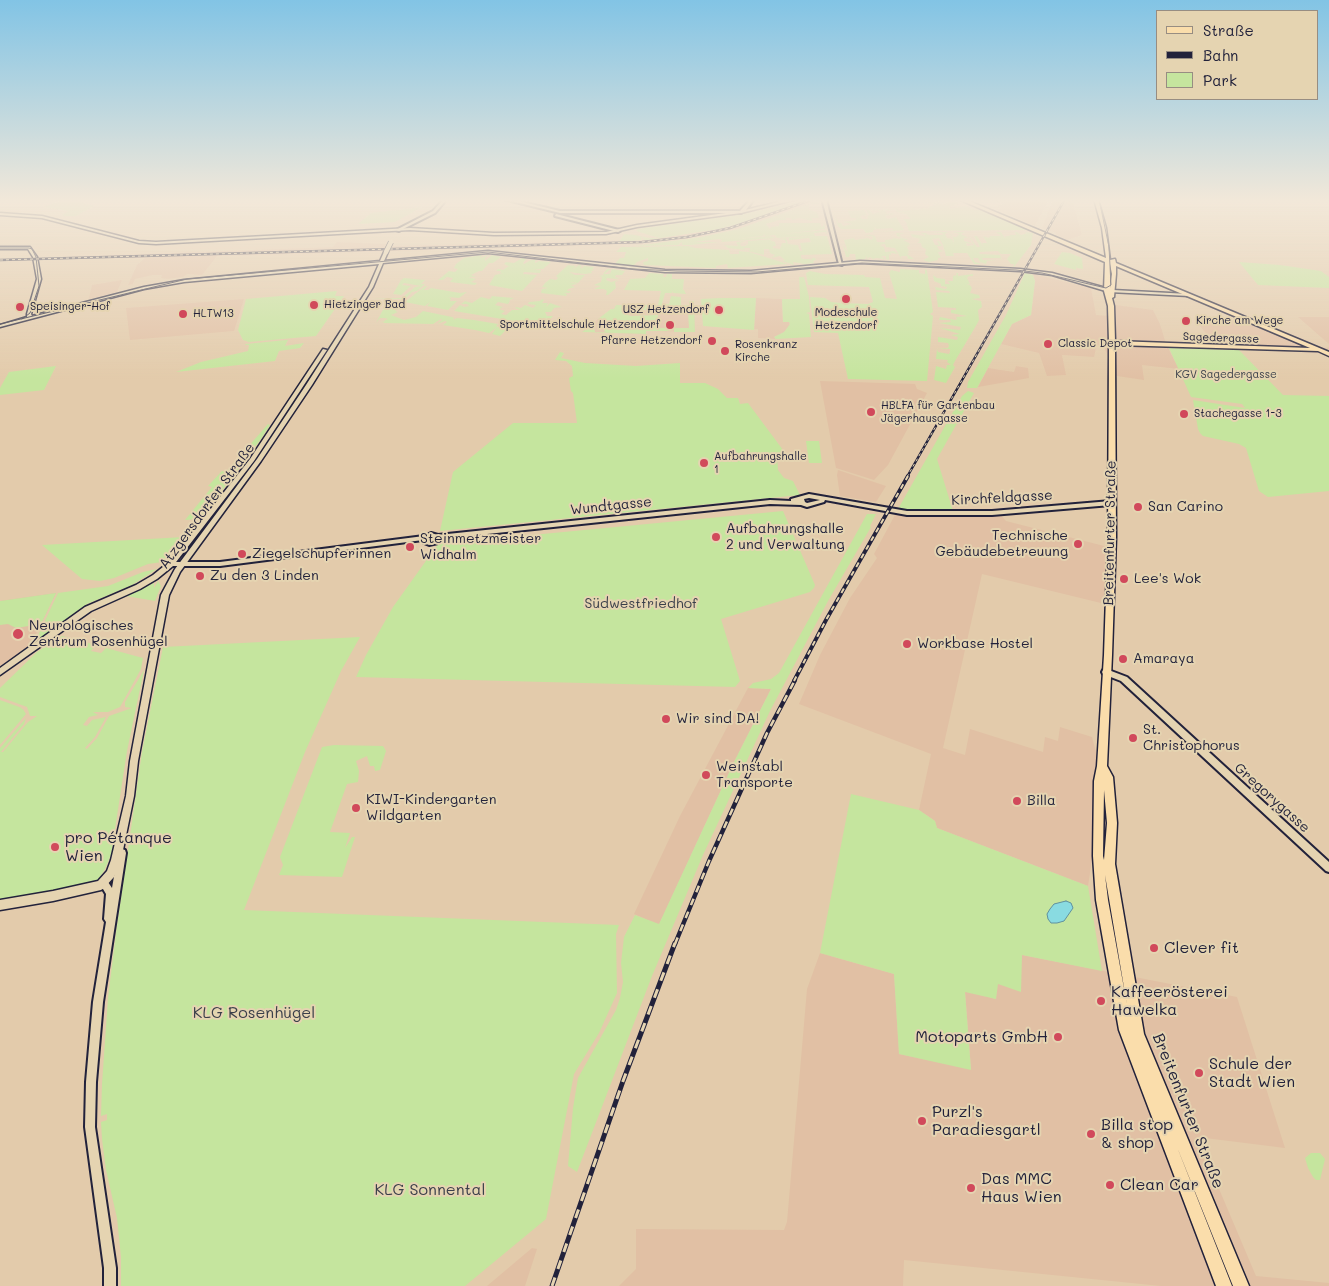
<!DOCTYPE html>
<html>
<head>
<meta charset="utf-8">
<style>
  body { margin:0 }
  #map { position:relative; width:1329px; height:1286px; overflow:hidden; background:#e3cbab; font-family:Mali,sans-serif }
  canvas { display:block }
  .legend { position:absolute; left:1156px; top:10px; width:162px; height:90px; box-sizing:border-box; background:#e5d4b1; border:1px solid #978d82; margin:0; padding:6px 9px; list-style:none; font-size:15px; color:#22223b }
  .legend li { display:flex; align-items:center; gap:10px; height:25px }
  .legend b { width:25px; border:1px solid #978d82 }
</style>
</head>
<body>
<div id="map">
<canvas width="1329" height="1286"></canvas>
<ul class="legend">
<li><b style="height:6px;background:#faddab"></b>Straße</li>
<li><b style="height:6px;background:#22223b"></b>Bahn</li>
<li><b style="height:14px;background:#c5e59e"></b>Park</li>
</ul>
</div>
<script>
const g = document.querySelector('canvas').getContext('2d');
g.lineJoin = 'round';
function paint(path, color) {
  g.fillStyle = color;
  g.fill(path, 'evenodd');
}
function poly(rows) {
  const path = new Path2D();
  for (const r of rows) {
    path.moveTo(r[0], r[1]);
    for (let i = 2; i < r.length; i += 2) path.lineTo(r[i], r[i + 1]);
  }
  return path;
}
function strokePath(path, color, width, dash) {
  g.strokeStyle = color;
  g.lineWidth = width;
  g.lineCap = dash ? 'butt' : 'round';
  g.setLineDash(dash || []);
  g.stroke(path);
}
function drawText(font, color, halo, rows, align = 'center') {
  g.font = font + ' Mali,sans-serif';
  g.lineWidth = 4;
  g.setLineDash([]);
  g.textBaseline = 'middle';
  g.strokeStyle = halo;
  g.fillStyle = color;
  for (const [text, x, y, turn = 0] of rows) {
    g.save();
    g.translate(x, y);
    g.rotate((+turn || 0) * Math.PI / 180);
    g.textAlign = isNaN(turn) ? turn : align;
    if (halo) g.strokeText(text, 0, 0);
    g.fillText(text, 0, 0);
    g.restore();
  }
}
paint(poly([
  [809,199,817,201,746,227,680,240,616,245,217,256,202,275,187,274,183,277,168,279,161,278,162,275,153,275,135,279,133,284,128,285,137,265,145,258,40,259,39,258,333,247,337,242,386,244,385,246,642,240,719,229,757,219],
  [983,199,1049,199,1035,226,995,209,1001,208,998,206,1005,203],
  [1053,199,1069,199,1070,203,1073,203,1082,235,1067,240,1055,234,1056,233,1042,228],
  [1033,274,1091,288,1096,315,1110,316,1116,305,1153,310,1160,324,1166,344,1179,369,1142,365,1144,380,1117,376,1103,345,1089,346,1096,348,1094,357,1062,355,1066,375,1047,376,1039,353,1001,344,1012,324,1031,315,1035,281],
  [122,280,117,292,90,299,89,298,92,285],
  [756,298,782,299,783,321,790,322,789,326,786,331,774,337,776,339,758,338,758,329,754,329],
  [244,299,234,331,130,340,126,308],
  [626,308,694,309,695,332,646,331,646,334,582,332,598,319,622,319],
  [1298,317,1329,317,1329,344],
  [1194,319,1253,321,1320,349,1329,347,1329,353,1219,349],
  [1016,366,1028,368,1029,378,978,387,988,368,1014,372],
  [820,381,915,384,917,389,927,393,888,465,874,480,836,468],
  [838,470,886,486,876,502,840,496,837,475],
  [896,513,1000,514,1006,521,1108,547,1105,604,982,574,943,748,965,755,970,729,1043,752,1045,737,1058,741,1060,727,1092,737,1104,782,1088,886,937,828,935,821,919,810,931,754,799,704,820,655,850,598,877,558,874,554],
  [56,593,31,644,0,666,0,601],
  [748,688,771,689,734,762,659,925,634,914,680,816],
  [820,953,894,974,899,1054,971,1069,965,991,996,999,997,983,1022,955,1237,997,1285,1148,1197,1137,1256,1276,1329,1283,1329,1286,1161,1286,904,1260,903,1286,619,1286,636,1269,636,1229,784,1230,787,1222,807,989],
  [532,1248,537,1249,525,1286,487,1286]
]), '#e1c0a4');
paint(poly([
  [66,199,73,199,94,206,76,216,65,216,62,215,69,211,43,207],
  [809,199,757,219,719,229,648,240,644,240,641,236,642,240,619,242,624,234,632,235,630,234,649,238,659,238,636,231,638,229,744,214],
  [814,199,818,199,819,204,809,204,809,210,817,212,819,218,812,218,812,221,799,218,792,220,791,218,786,218,786,220,779,220,766,224,770,229,771,227,779,226,779,223,820,223,822,228,824,223,825,229,783,234,826,230,827,234,825,232,814,233,815,236,777,238,775,235,765,236,764,234,763,236,738,239,769,236,776,238,721,242,722,240,719,239,694,242,719,242,691,245,682,245,682,242,678,245,635,246,702,237,738,229,817,201],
  [952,199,959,203,964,202,949,207,950,209,966,206,975,210,980,209,1030,230,909,231,906,222,903,219,911,219,906,214,898,213,905,212,897,212,894,208,903,208,897,209,898,211,912,210,908,206,915,210,923,208,929,209,928,207,936,205,933,203,922,204,941,200,935,203,945,204,948,202,942,200],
  [422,207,395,222,358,224,371,213],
  [889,209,891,211,883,210,887,212,886,214,892,213,894,214,885,216,888,219,896,217,904,230,879,232,894,230,892,228,877,229,874,227,876,230,873,230,873,232,866,233,863,229,841,229,838,226,833,211,838,223,841,223,843,226,852,224,843,222,856,220,856,218,851,218,848,211,864,210,867,215,860,216,862,219,868,219,867,216,869,215,866,210,869,210,873,214,881,211,870,210],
  [932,232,948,232,945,234,947,238,952,239,954,244,953,238,949,232,953,237,956,237,959,235,958,233,952,232,965,232,961,234,968,238,964,238,964,241,971,243,972,244,966,243,967,246,974,245,968,235,977,247,980,247,974,236,977,236,983,246,982,243,987,243,983,236,989,238,990,236,1001,236,996,232,1001,232,1005,238,1006,236,1010,236,1009,235,1016,235,1015,232,1009,232,1017,232,1021,235,1027,233,1024,232,1033,233,1031,245,1013,268,1014,264,1011,264,1007,259,1011,254,1001,254,998,251,979,252,980,254,1000,255,1002,261,1000,258,982,258,983,260,996,261,987,261,986,264,980,262,978,258,973,258,975,262,982,264,974,264,967,253,953,253,954,256,946,256,943,245,939,238,932,239,935,245,939,245,937,241,939,241,942,246,937,246,939,250,944,251,938,252,941,258,946,258,938,258,938,260,929,262,923,260,929,257,925,254,926,249,922,247,921,243,917,243,920,241,918,240,921,239,912,237,911,234,926,236,921,233,926,233,929,235,943,235,942,233],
  [896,233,905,233,899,234,902,238,907,239,908,240,903,240,909,243,910,245,906,246,911,247,907,247,909,251,907,252,910,253,907,254,914,259,908,259,907,256,901,256,902,260,904,260,902,260,895,248,886,247,885,244,880,245,884,247,885,252,894,251,898,254,891,253,891,255,889,254,889,260,886,259,886,256,881,256,885,259,876,258,873,259,870,257,867,259,867,256,865,259,856,260,855,254,850,254,849,257,846,257,843,245,848,253,844,240,854,238,855,240,868,238,871,240,873,238,872,236,864,235,871,235,875,236,877,242,885,242,885,240,893,239,891,234,883,234,891,234,893,238,900,239,901,237,897,236],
  [816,236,827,236,832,254,801,255,801,258,804,259,811,259,812,261,812,258,815,258,816,260,813,261,814,263,805,264,793,262,794,265,782,261,785,260,780,256,771,258,775,255,770,253,769,249,764,249,764,255,748,251,750,250,750,248,743,248,746,250,728,248,724,245,738,246,736,242,746,241,740,243,741,246,745,246,748,244,748,241,775,239,770,240,775,242,776,246,773,246,773,248,780,249,782,243,786,243,785,240,778,239,786,238,788,244,798,245,800,251,802,251,800,243,811,242,809,238,789,240,788,238],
  [688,246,695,248,729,250,730,254,739,254,739,251,749,252,788,264,728,268,727,264,716,266,716,268,644,265,643,262,648,261,648,258,637,262,632,267,614,265,620,258,624,258,626,252,616,252,621,247],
  [1062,252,1070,253,1082,258,1083,269,1077,268,1077,265,1076,270,1054,264],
  [482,255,480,258,488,255,485,258,485,261,492,255,501,257,493,263,489,263,482,271,479,271,471,275,476,277,468,277,476,279,471,282,477,283,475,285,450,282,453,278,447,277,443,280,438,280,449,271,455,272,458,269,454,268,456,264,464,258],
  [522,258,526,259,523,263,524,264,531,260,537,260,535,261,535,263,539,261,551,262,543,269,533,269,541,270,540,273,524,272,523,274,537,275,522,291,489,285,495,275,503,273,500,273,501,271,496,271,498,269,503,270,509,266,521,267,508,266,504,264,506,262,514,263],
  [1239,262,1280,265,1321,271,1329,277,1329,288,1258,285],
  [568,265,576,266,572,270,579,265,582,266,580,268,582,268,584,266,594,267,592,270,594,271,591,271,592,273,585,274,569,272,575,275,585,275,578,283,569,282,578,284,571,285,575,287,568,289,567,291,571,291,569,293,564,293,567,294,566,296,541,293,542,289,548,288,542,287,545,283,550,279,556,280,558,278,556,276],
  [607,269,611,269,604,274,610,274,612,269,625,271,622,275,616,275,615,277,619,279,607,278,606,280,611,282,619,280,615,282,616,288,608,295,606,295,607,291,604,289,594,289,601,286,594,285,601,282,602,277,599,276,604,275,603,274],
  [900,269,919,270,919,273,925,274,925,269,927,270,933,312,930,314,933,316,927,381,848,379,838,333,814,332,810,297,825,298,831,302,841,303,868,304,873,302,869,287,808,285,806,273,810,271,825,274,864,275,865,277,880,278,885,298,897,299,889,273,891,270,900,272],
  [649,273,664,274,663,277,666,277,667,274,672,274,672,279,684,279,683,289,682,289,684,290,686,294,673,293,673,291,672,293,665,293,662,304,669,304,671,296,681,297,681,305,689,305,689,301,694,301,695,332,674,332,674,328,689,328,688,312,658,312,658,314,653,314,653,310,629,310,628,315,631,316,658,315,657,328,671,328,671,331,646,331,646,334,582,332,589,327,594,328,595,332,606,332,604,331,607,325,623,327,632,323,632,321,599,321,598,319,611,309,614,309,616,305,658,305,661,291,624,290,630,279,645,278],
  [956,273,958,273,958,276,973,274,973,276,969,276,967,278,970,284,967,284,970,285,972,288,970,293,979,295,980,298,971,299,981,301,982,307,978,310,979,320,977,324,955,361,953,365,955,367,946,383,934,380,936,366,946,369,947,365,951,365,947,362,948,360,936,359,937,349,938,352,949,354,950,352,950,349,937,348,948,348,949,346,948,343,938,342,938,337,957,340,958,337,951,335,960,334,939,328,960,330,961,327,939,323,951,322,950,320,939,320,940,317,955,320,957,319,956,317,967,316,951,313,951,310,956,310,956,308,938,307,936,292,950,293,949,291,936,290,935,287,946,289,947,287,941,286,941,284,934,281,933,275,937,278,945,279,945,284,950,284,948,281,953,281,953,276,957,275],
  [1025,273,1033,275,1035,281,1031,315,1012,324,977,388,967,388,968,382,1006,315],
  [428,277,421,284,425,284,417,291,412,292,406,298,402,299,372,298,402,298,415,287,421,286,404,283,402,285,411,286,401,295,393,294,401,280,404,278,425,280],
  [799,277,804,277,809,297,810,312,806,313,809,314,811,337,776,339,774,337,784,332,790,324,789,322,783,322,782,299,800,299],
  [425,286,427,286,424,290,428,290,431,288,460,293,467,292,459,298,448,297,451,298,450,301,457,301,448,310,427,306,430,302,425,306,405,302],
  [337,291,335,296,344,296,316,336,249,342,243,340,238,330,246,299],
  [491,296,514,298,509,300,510,301,508,304,498,302,495,305,503,307,499,309,505,311,501,314,506,315,512,310,520,310,515,308,516,307,521,308,525,305,533,308,536,305,528,304,529,302,540,301,542,299,544,300,542,303,548,303,546,307,550,303,562,307,554,308,551,312,545,312,547,316,553,316,548,322,541,321,549,319,544,318,540,321,547,323,544,326,454,311,460,305,464,307,469,306,467,304,461,304,465,301,472,303,481,297,489,299,492,297],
  [720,298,756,298,754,330,703,326,701,299],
  [387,302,393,302,389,305,400,308,395,311,398,312,391,315,404,320,416,317,423,311,452,317,454,318,453,320,457,318,474,320,498,324,496,326,498,327,500,325,511,325,500,336,492,334,496,328,489,333,475,330,478,328,475,330,443,325,447,322,445,321,437,324,442,320,441,319,433,324,383,323,385,321,379,323,388,319,385,318,380,318,376,323],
  [334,339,336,339,264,449,222,508,184,555,262,449],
  [286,340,288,340,285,346,304,343,300,348,279,351,275,361,176,372,201,362,248,351,249,345,245,345,246,344],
  [1169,348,1239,350,1283,395,1329,396,1329,491,1268,497,1259,491,1246,448,1239,444,1203,436,1200,433,1198,429,1193,400,1245,408,1242,404,1191,397],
  [560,352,564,353,561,358,585,363,636,366,680,363,680,383,705,383,718,389,727,398,738,398,740,404,748,403,783,450,777,457,778,470,784,478,793,481,800,495,440,531,453,472,513,423,577,423,573,393,571,391,569,378,573,376,572,366,566,361,555,360],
  [56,366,44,390,0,395,0,388,9,372],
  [968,391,974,393,937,459,953,511,898,509,962,396],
  [268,424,270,425,261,439,212,504,198,519,185,520,212,487,208,486,222,471,226,472],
  [806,441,819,441,822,463,809,463],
  [783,511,815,585,814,588,810,592,721,619,740,681,735,687,356,677,366,655,393,607,438,544],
  [867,514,876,514,870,526,871,527,828,601,770,711,703,855,652,976,577,1172,568,1166,573,1108,578,1078,616,1010,620,998,623,982,621,963,624,937,635,915,659,924,734,762,771,689,748,688,753,683,771,679,779,673],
  [184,537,167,559,162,562,148,564,114,578,100,581,82,579,42,545],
  [157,569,132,585,87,604,35,642,58,593,108,586,143,572],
  [158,581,161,586,155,601,126,596,154,583,154,588],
  [56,593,41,624,16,628,8,624,0,625,0,601],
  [62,636,96,645,91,651,101,653,106,648,143,658,141,669,120,707,108,712,93,712,98,715,89,717,83,725,87,726,92,720,106,717,95,737,85,748,87,749,97,738,109,716,132,708,125,707,125,702,144,670,127,751,111,855,104,871,95,884,0,901,0,748,26,718,24,724,1,752,3,752,28,722,37,716,30,716,27,707,0,697,0,688,37,652],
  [360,637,341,671,305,752,244,910,619,925,616,934,617,993,599,1033,574,1074,546,1219,465,1286,121,1286,121,1257,117,1218,106,1170,102,1139,101,1122,107,1120,107,1114,101,1116,102,1084,108,998,116,933,142,752,163,647],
  [0,700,22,708,21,709,23,709,26,714,0,745],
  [334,745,383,746,386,751,380,770,375,771,374,766,370,766,367,756,356,761,359,771,358,782,347,784,330,832,350,833,345,848,352,837,355,837,342,877,279,875,283,865,280,857,322,747],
  [851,794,919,810,935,821,937,828,1088,886,1102,971,1022,955,1021,992,998,984,996,999,965,992,971,1070,899,1054,894,974,820,953],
  [1311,1153,1320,1153,1325,1159,1320,1180,1316,1180,1313,1177,1308,1168,1305,1158]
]), '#c5e59e');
const water = poly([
  [1066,901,1071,903,1073,908,1064,921,1057,923,1051,923,1048,919,1047,914,1050,909,1054,904,1066,901]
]);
paint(water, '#89dbe1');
strokePath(water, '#60919f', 1);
const tertiary = poly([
  [444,199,447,199,435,213,399,231,396,230,433,211,444,199],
  [503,199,510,199,560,211,740,211,751,199,754,199,746,210,741,213,560,213,503,199],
  [822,199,826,199,842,265,839,264,822,199],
  [556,214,619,230,620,231,618,232,555,216,556,214],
  [809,494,907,511,992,511,1111,501,1114,503,1111,505,992,515,907,515,825,500,824,502,807,507,801,505,770,504,440,539,438,543,429,545,424,543,423,540,220,566,171,566,168,564,171,562,220,562,424,536,431,533,438,535,770,500,791,501,791,499,809,494],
  [809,498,820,500,807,503,805,502,804,499,809,498],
  [432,537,435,538,434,540,429,541,428,539,432,537],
  [1106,669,1127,677,1329,862,1329,872,1326,871,1121,681,1103,674,1102,672,1103,670,1106,669],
  [122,849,125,850,126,853,103,1002,96,1082,95,1127,116,1268,116,1286,104,1286,104,1268,85,1127,86,1082,93,1002,106,922,104,919,106,894,103,889,98,888,97,885,98,882,105,881,108,882,112,888,118,853,119,850,122,849]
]);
const secondary = poly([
  [790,199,798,199,741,213,637,227,606,234,494,235,410,230,156,244,139,243,42,218,0,215,0,213,42,216,139,241,156,242,410,228,494,233,606,232,637,225,741,211,790,199],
  [0,247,30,247,37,257,41,279,31,314,32,316,144,287,184,280,380,261,384,252,386,251,388,252,384,261,488,251,665,270,751,271,860,261,1020,269,1052,273,1113,290,1189,294,1191,295,1189,296,1109,292,1052,275,1020,271,860,263,751,273,665,272,488,253,383,263,373,287,312,385,261,461,180,572,169,595,138,761,134,796,121,860,114,877,104,888,101,890,53,901,0,910,0,900,53,891,98,881,107,871,111,860,126,796,130,761,161,595,175,569,257,459,306,385,369,287,379,264,184,282,144,289,0,327,0,325,27,317,27,314,37,279,33,257,28,249,0,249,0,247],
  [323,349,327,350,254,461,173,566,157,579,140,589,91,611,0,675,0,668,85,607,136,585,153,575,169,562,250,459,323,349]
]);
const primary = poly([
  [958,199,964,199,1106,258,1102,228,1094,199,1098,199,1106,228,1110,260,1115,259,1116,263,1329,352,1329,356,1318,351,1115,345,1116,537,1112,655,1107,766,1113,777,1117,823,1115,864,1144,1034,1249,1286,1233,1286,1177,1147,1232,1286,1216,1286,1119,1030,1096,900,1093,856,1094,781,1097,766,1104,655,1108,537,1109,343,1108,306,1104,291,1105,262,958,199],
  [1110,264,1112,274,1110,288,1110,264],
  [1116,266,1310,348,1115,341,1114,306,1112,298,1114,297,1116,274,1116,266],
  [1104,790,1107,823,1104,860,1103,856,1104,790],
  [1105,875,1127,1005,1108,900,1105,875]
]);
strokePath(tertiary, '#22223b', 4);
strokePath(secondary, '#22223b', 3);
strokePath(primary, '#22223b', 3);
paint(tertiary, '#e5d4b1');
paint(secondary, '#e5d4b1');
paint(primary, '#faddab');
strokePath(poly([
  [0,248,29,248,32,249,36,257,39,286,30,313,22,319],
  [0,324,187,279,488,252,633,269,677,271,757,272,862,263,1016,270,1042,273,1106,288,1111,285,1109,247,1099,199]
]), '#22223b', 1);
const railFar3 = poly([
  [0,260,642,242,687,237,730,228,814,199],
  [907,477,1065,199]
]);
const railFar2 = poly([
  [794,681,826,620,908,476]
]);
const railFar1 = poly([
  [675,944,709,861,767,733,795,680]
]);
const rail = poly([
  [552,1286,623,1081,675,943]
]);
strokePath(railFar3, '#22223b', 2.5);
strokePath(railFar2, '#22223b', 4);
strokePath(railFar1, '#22223b', 4.5);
strokePath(rail, '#22223b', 5);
strokePath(railFar3, '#e5d4b1', 1, [3]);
strokePath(railFar2, '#e5d4b1', 2, [5]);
strokePath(railFar1, '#e5d4b1', 2.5, [7]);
strokePath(rail, '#e5d4b1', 3, [9]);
const secondaryBridge = poly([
  [386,252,391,242]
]);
strokePath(secondaryBridge, '#22223b', 6, []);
strokePath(secondaryBridge, '#e5d4b1', 4.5);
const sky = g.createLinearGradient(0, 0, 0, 379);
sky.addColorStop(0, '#82c4e5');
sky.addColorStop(0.53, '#f2e8d9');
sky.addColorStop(1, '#f2e8d900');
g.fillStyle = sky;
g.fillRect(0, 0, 1329, 379);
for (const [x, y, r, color] of [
  [846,299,5,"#d1495b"],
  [314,305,5,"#d1495b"],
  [20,307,5,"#d1495b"],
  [719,310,5,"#d1495b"],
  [183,314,5,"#d1495b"],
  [1186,321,5,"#d1495b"],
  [670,325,5,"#d1495b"],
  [712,341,5,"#d1495b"],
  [1048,344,5,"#d1495b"],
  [725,351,5,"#d1495b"],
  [871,412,5,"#d1495b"],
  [1184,414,5,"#d1495b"],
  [704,463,5,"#d1495b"],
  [1138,507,5,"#d1495b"],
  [716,537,5,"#d1495b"],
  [1078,544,5,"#d1495b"],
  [410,547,5,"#d1495b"],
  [242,554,5,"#d1495b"],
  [200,576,5,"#d1495b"],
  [1124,579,5,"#d1495b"],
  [18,634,6,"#d1495b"],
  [907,644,5,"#d1495b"],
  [1123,659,5,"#d1495b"],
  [666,719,5,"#d1495b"],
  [1133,738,5,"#d1495b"],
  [706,775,5,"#d1495b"],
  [1017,801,5,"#d1495b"],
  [356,808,5,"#d1495b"],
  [55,847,5,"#d1495b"],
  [1154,948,5,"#d1495b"],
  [1101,1001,5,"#d1495b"],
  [1058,1037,5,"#d1495b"],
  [1199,1073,5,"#d1495b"],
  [922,1121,5,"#d1495b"],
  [1091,1134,5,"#d1495b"],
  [1110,1185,5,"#d1495b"],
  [971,1188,5,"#d1495b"]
]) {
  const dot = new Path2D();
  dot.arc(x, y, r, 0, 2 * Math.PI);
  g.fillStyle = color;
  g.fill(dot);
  strokePath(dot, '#e5d4b1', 2);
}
drawText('11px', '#22223b', '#e5d4b1', [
  ["Hietzinger Bad",324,305],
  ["Speisinger-Hof",30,307],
  ["USZ Hetzendorf",709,310,"right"],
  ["Modeschule",846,313,"center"],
  ["Hetzendorf",846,326,"center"],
  ["HLTW13",193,314],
  ["Kirche am Wege",1196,321],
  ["Sportmittelschule Hetzendorf",660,325,"right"],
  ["Pfarre Hetzendorf",702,341,"right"],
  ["Classic Depot",1058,344],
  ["Rosenkranz",735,345],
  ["Kirche",735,358],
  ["HBLFA für Gartenbau",881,406],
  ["Jägerhausgasse",881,419],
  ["Stachegasse 1-3",1194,414],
  ["Aufbahrungshalle",714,457],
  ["1",714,470]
], 'left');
drawText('11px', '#22223b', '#e5d4b1', [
  ["Sagedergasse",1221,338,2]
]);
drawText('11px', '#3a3f4a', '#e5d4b1', [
  ["KGV Sagedergasse",1226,375]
]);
drawText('14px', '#22223b', '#e5d4b1', [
  ["Kirchfeldgasse",1002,498,-3],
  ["Atzgersdorfer Straße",207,506,-54],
  ["Wundtgasse",611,506,-6],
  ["Breitenfurter Straße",1110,533,-89],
  ["Gregorygasse",1272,798,42]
]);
drawText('14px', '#22223b', '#e5d4b1', [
  ["San Carino",1148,507],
  ["Aufbahrungshalle",726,529],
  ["2 und Verwaltung",726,545],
  ["Technische",1068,536,"right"],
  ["Gebäudebetreuung",1068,552,"right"],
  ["Steinmetzmeister",420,539],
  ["Widhalm",420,555],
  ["Ziegelschupferinnen",252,554],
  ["Zu den 3 Linden",210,576],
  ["Lee's Wok",1134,579],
  ["Neurologisches",29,626],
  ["Zentrum Rosenhügel",29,642],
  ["Workbase Hostel",917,644],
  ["Amaraya",1133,659],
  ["Wir sind DA!",676,719],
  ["St.",1143,730],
  ["Christophorus",1143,746],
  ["Weinstabl",716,767],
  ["Transporte",716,783],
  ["KIWI-Kindergarten",366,800],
  ["Wildgarten",366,816],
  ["Billa",1027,801]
], 'left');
drawText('14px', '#3a3f4a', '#e5d4b1', [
  ["Südwestfriedhof",641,604]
]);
drawText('16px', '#22223b', '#e5d4b1', [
  ["pro Pétanque",65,838],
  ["Wien",65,856],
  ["Clever fit",1164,948],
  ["Kaffeerösterei",1111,992],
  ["Hawelka",1111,1010],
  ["Motoparts GmbH",1048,1037,"right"],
  ["Schule der",1209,1064],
  ["Stadt Wien",1209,1082],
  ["Purzl's",932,1112],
  ["Paradiesgartl",932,1130],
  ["Billa stop",1101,1125],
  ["& shop",1101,1143],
  ["Das MMC",981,1179],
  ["Haus Wien",981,1197],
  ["Clean Car",1120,1185]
], 'left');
drawText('16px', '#3a3f4a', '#e5d4b1', [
  ["KLG Rosenhügel",254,1013],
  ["KLG Sonnental",430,1190]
]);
drawText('16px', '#22223b', '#e5d4b1', [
  ["Breitenfurter Straße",1188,1111,68]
]);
</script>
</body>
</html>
